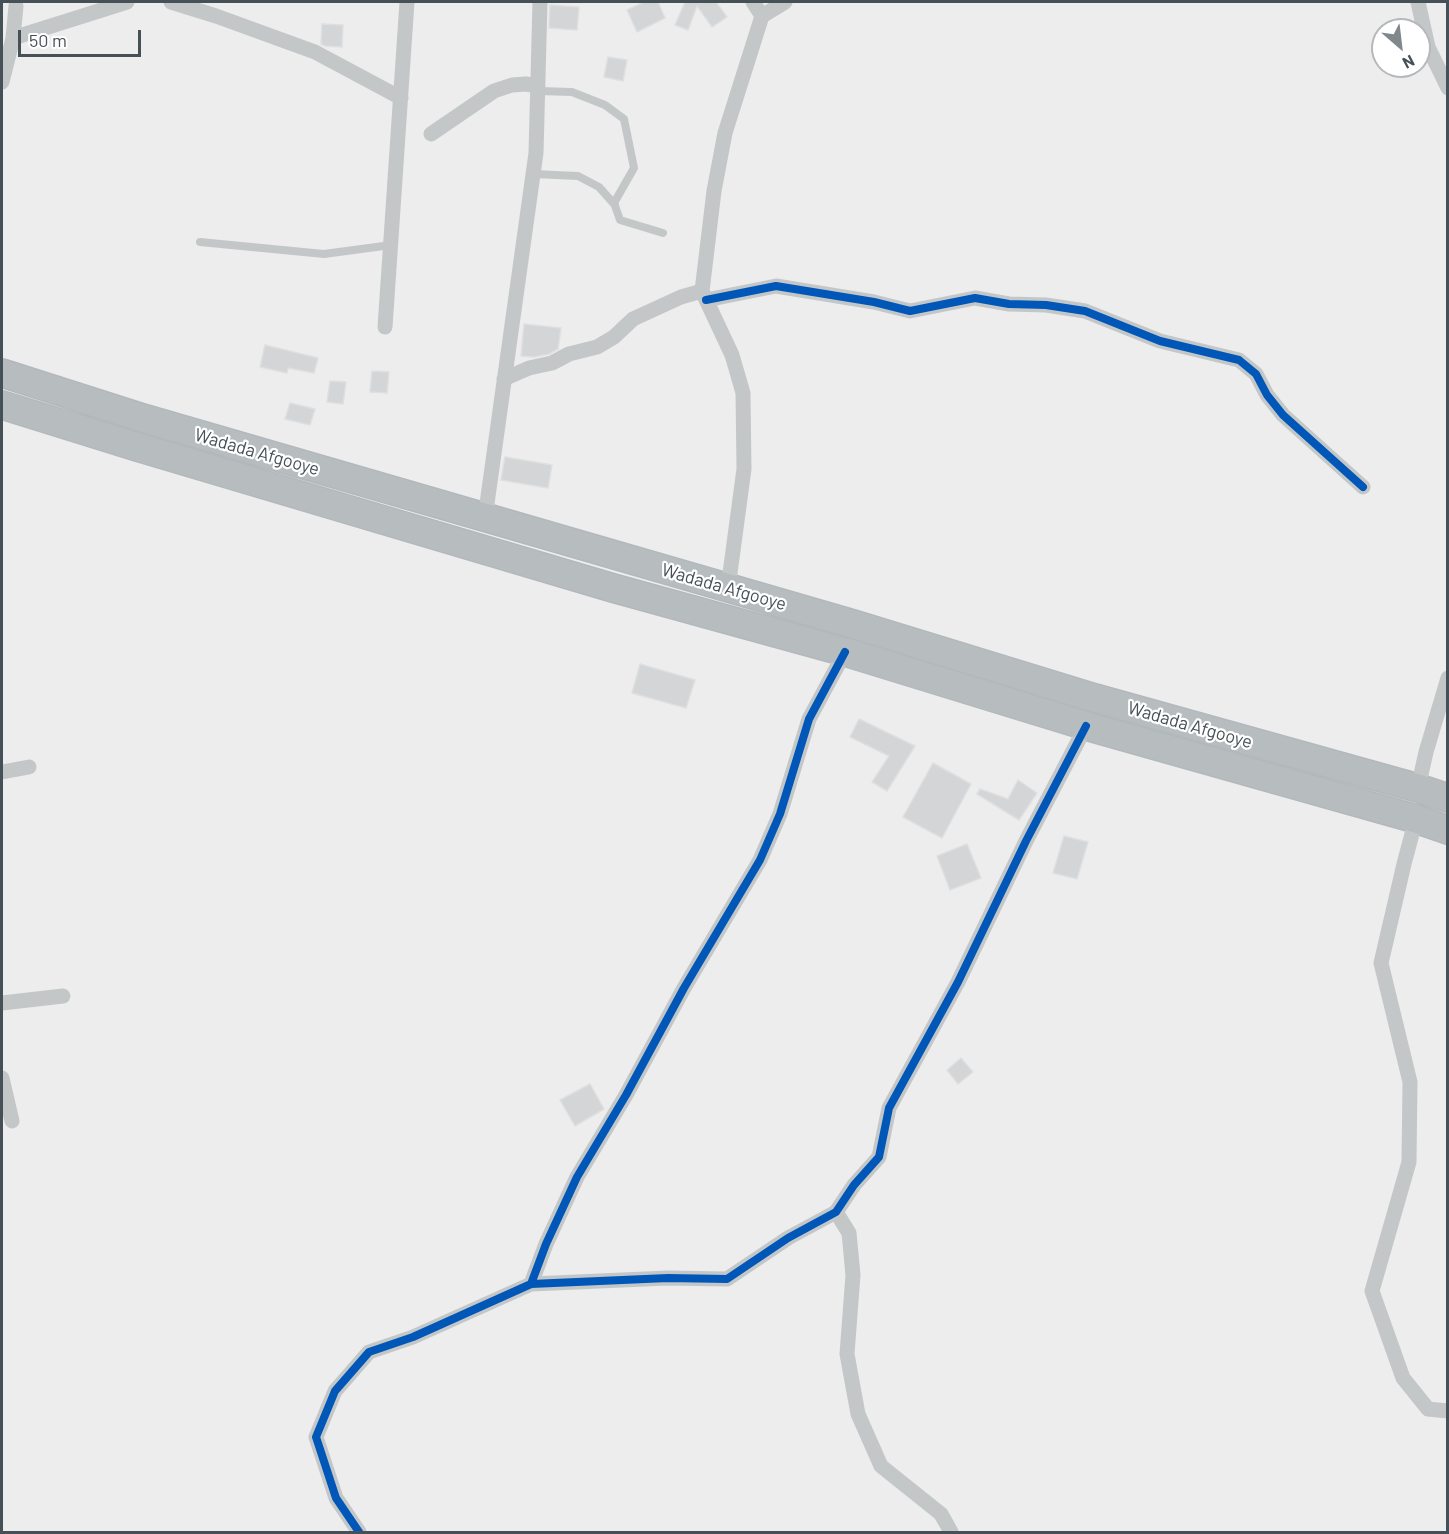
<!DOCTYPE html>
<html>
<head>
<meta charset="utf-8">
<style>
  body { margin:0 }
  #map { position:relative; width:1449px; height:1534px; overflow:hidden; background:#ededed; font-family:Barlow,sans-serif }
  canvas { display:block }
  .frame { position:absolute; inset:0; border:3px solid #465157; pointer-events:none }
  .north { position:absolute; left:1371px; top:18px; width:60px; height:60px; box-sizing:border-box; background:#fff; border:2px solid #b5b9bc; border-radius:50%; rotate:152deg; font-size:16px; font-weight:700; line-height:24px; text-align:center; color:#465157 }
  .north::after { content:''; display:block; margin:auto; width:21px; height:27px; background:#80888c; clip-path:polygon(50% 0,100% 100%,50% 72%,0 100%) }
  .scale { position:absolute; left:18px; top:30px; width:123px; height:27px; box-sizing:border-box; border:3px solid #465157; border-top:0; padding-left:8px; font-size:18px; line-height:21px; white-space:nowrap; color:#465157; -webkit-text-stroke:4px #fff; paint-order:stroke }
</style>
</head>
<body>
<div id="map">
<canvas width="1449" height="1534"></canvas>
<div class="frame"></div>
<div class="north">N</div>
<div class="scale">50 m</div>
</div>
<script>
const g = document.querySelector('canvas').getContext('2d');
g.lineJoin = 'round';
function paint(path, color) {
  g.fillStyle = color;
  g.fill(path, 'evenodd');
}
function poly(rows) {
  const path = new Path2D();
  for (const r of rows) {
    path.moveTo(r[0], r[1]);
    for (let i = 2; i < r.length; i += 2) path.lineTo(r[i], r[i + 1]);
  }
  return path;
}
function strokePath(path, color, width, dash) {
  g.strokeStyle = color;
  g.lineWidth = width;
  g.lineCap = dash ? 'butt' : 'round';
  g.setLineDash(dash || []);
  g.stroke(path);
}
function drawText(font, color, halo, rows, align = 'center') {
  g.font = font + ' Barlow,sans-serif';
  g.lineWidth = 4.5;
  g.setLineDash([]);
  g.textBaseline = 'middle';
  g.strokeStyle = halo;
  g.fillStyle = color;
  for (const [text, x, y, turn = 0] of rows) {
    g.save();
    g.translate(x, y);
    g.rotate((+turn || 0) * Math.PI / 180);
    g.textAlign = isNaN(turn) ? turn : align;
    if (halo) g.strokeText(text, 0, 0);
    g.fillText(text, 0, 0);
    g.restore();
  }
}
const building = poly([
  [644,2,658,2,665,18,637,32,627,10,644,2],
  [685,2,716,2,727,17,712,27,697,6,688,30,675,25,685,2],
  [550,5,579,7,577,30,549,28,550,5],
  [322,24,343,25,342,47,325,46,321,44,322,24],
  [608,57,627,60,623,81,604,77,608,57],
  [524,324,561,328,558,349,549,354,534,357,521,356,524,324],
  [265,345,318,358,314,373,288,368,287,373,260,367,265,345],
  [372,371,389,372,387,393,370,392,372,371],
  [330,381,346,382,343,404,327,402,330,381],
  [290,403,315,409,310,425,285,419,290,403],
  [505,457,552,465,548,488,501,480,505,457],
  [640,664,695,680,686,708,632,693,640,664],
  [859,719,915,746,887,791,872,782,889,756,850,737,859,719],
  [933,763,971,784,942,838,903,817,933,763],
  [1018,780,1037,793,1019,820,977,794,980,789,1008,799,1018,780],
  [1064,836,1088,842,1077,879,1053,873,1064,836],
  [967,844,981,878,950,890,937,856,967,844],
  [961,1058,973,1072,958,1084,947,1070,961,1058],
  [590,1084,604,1109,575,1126,560,1100,590,1084]
]);
paint(building, '#d3d5d6');
strokePath(building, '#dedfe0', 1.5);
const highway = poly([
  [2,373,146,419,853,624,1095,698,1418,788,1448,798],
  [2,405,137,447,613,588,845,652,1086,726,1416,819,1448,830]
]);
strokePath(highway, '#b2b8bc', 30);
strokePath(poly([
  [538,91,572,92,605,105,624,119,634,168,614,203,620,220,663,233],
  [533,174,578,176,599,187,615,205],
  [200,242,324,254,391,245]
]), '#c4c7c8', 8);
strokePath(poly([
  [171,2,216,16,315,52,401,98],
  [753,2,762,16],
  [1418,2,1428,47,1448,88],
  [13,38,16,6],
  [2,82,13,38,127,2],
  [431,134,494,91,512,85,526,84,538,86],
  [706,300,776,286,874,302,910,311,975,298,1009,304,1046,305,1085,311,1160,341,1239,360,1256,374,1267,395,1283,415,1363,487],
  [385,327,407,2],
  [504,379,529,368,552,363,569,354,597,347,614,337,633,319,681,297,702,291],
  [485,518,536,153,540,2],
  [728,588,744,469,743,393,732,355,702,291,714,191,725,133,762,16,785,2],
  [2,772,29,767],
  [1418,788,1426,752,1448,678],
  [1416,819,1404,864,1381,963,1410,1082,1409,1162,1372,1291,1403,1378,1428,1409,1448,1411],
  [2,1003,63,996],
  [2,1078,12,1121],
  [836,1212,849,1233,853,1275,847,1354,858,1414,881,1466,941,1514,951,1532],
  [531,1284,546,1244,577,1177,626,1095,684,988,760,860,780,814,809,719,845,652],
  [359,1532,336,1498,316,1437,335,1391,369,1352,413,1337,531,1284,668,1278,727,1279,788,1238,836,1212,854,1185,879,1157,889,1108,958,982,1026,841,1086,726]
]), '#c4c7c8', 15);
strokePath(highway, '#b7bdbf', 27);
strokePath(poly([
  [706,300,776,286,874,302,910,311,975,298,1009,304,1046,305,1085,311,1160,341,1239,360,1256,374,1267,395,1283,415,1363,487],
  [531,1284,546,1244,577,1177,626,1095,684,988,760,860,780,814,809,719,845,652],
  [359,1532,336,1498,316,1437,335,1391,369,1352,413,1337,531,1284,668,1278,727,1279,788,1238,836,1212,854,1185,879,1157,889,1108,958,982,1026,841,1086,726]
]), '#0057b8', 8);
drawText('18px', '#465157', '#fff', [
  ["Wadada Afgooye",257,452,16],
  ["Wadada Afgooye",724,587,16],
  ["Wadada Afgooye",1190,725,16]
]);
</script>
</body>
</html>
